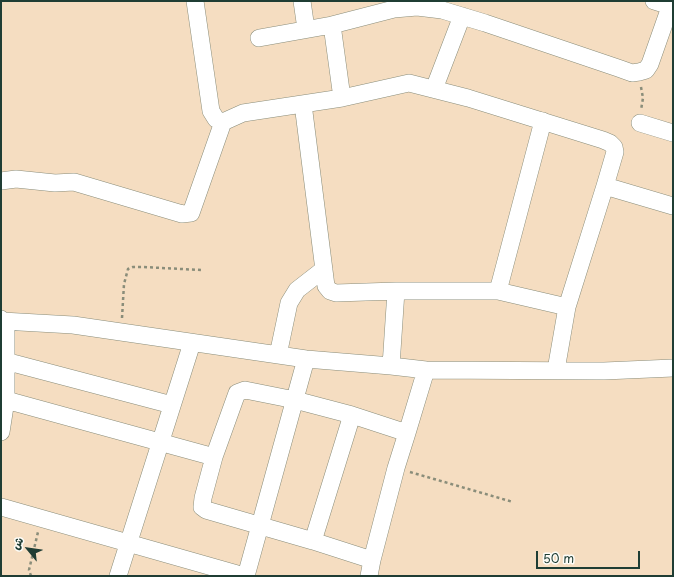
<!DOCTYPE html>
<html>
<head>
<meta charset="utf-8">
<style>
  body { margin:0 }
  #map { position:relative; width:674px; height:577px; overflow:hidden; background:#f5ddc1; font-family:"Playpen Sans","Playpen Sans Arabic",sans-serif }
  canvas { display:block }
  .frame { position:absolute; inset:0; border:2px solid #1f3d34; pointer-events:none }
  .north { position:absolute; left:8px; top:529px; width:40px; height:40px; -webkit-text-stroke:3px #fdfcf7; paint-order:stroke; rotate:299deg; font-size:11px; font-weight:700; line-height:16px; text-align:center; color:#1f3d34 }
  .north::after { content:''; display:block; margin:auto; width:14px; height:18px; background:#1f3d34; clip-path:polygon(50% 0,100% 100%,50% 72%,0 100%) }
  .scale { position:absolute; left:536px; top:551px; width:104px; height:18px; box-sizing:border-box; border:2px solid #1f3d34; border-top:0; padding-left:5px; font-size:12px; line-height:14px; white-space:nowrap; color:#1f3d34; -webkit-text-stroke:3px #fdfcf7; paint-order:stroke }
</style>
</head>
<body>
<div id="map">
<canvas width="674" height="577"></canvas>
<div class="frame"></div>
<div class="north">ش</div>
<div class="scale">50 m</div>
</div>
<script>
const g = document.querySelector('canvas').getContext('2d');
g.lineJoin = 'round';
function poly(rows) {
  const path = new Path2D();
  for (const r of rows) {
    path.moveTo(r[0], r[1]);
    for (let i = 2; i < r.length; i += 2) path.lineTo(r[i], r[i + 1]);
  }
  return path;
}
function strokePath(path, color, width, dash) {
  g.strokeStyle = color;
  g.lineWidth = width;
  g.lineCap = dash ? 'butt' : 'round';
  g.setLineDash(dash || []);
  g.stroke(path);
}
const minor = poly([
  [195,1,211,111,216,119,223,122],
  [302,1,306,29],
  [654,1,673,7],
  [332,25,342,98],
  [259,38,332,25,394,9,417,7,442,10,485,23,618,68,632,73,639,72,646,70,650,64,670,7],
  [434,89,462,16],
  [303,104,326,286,330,291,336,293,396,291,498,291,567,307],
  [640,123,673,133],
  [1,181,16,179,55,183,74,182,182,214,191,213,223,122,243,113,342,98,409,83,468,98,603,140,610,143,614,147,615,152,605,186,567,307,556,370],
  [605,186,673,206],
  [498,291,543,121],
  [1,319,6,332,6,400,1,432],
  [2,321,73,325,306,359,391,366,426,370,604,371,673,368],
  [278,355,289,303,297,290,324,269],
  [5,361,172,405],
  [391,366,396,291],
  [6,400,214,457],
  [407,433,352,415,295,400,245,390,237,393,214,457,203,498,202,507,206,510,313,541,372,560,396,468,407,433,426,370],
  [1,507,244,576],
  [313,541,352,415],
  [118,576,192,343],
  [246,576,306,359],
  [369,576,372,560]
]);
strokePath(minor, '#8a8d7a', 18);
strokePath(poly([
  [641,87,643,98,641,110],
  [122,318,124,284,128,269,133,267,143,267,201,270],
  [410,472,513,502],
  [31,576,29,570,38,532]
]), '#8a8d7a', 2.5, [3, 3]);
strokePath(minor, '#fff', 17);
</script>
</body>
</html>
